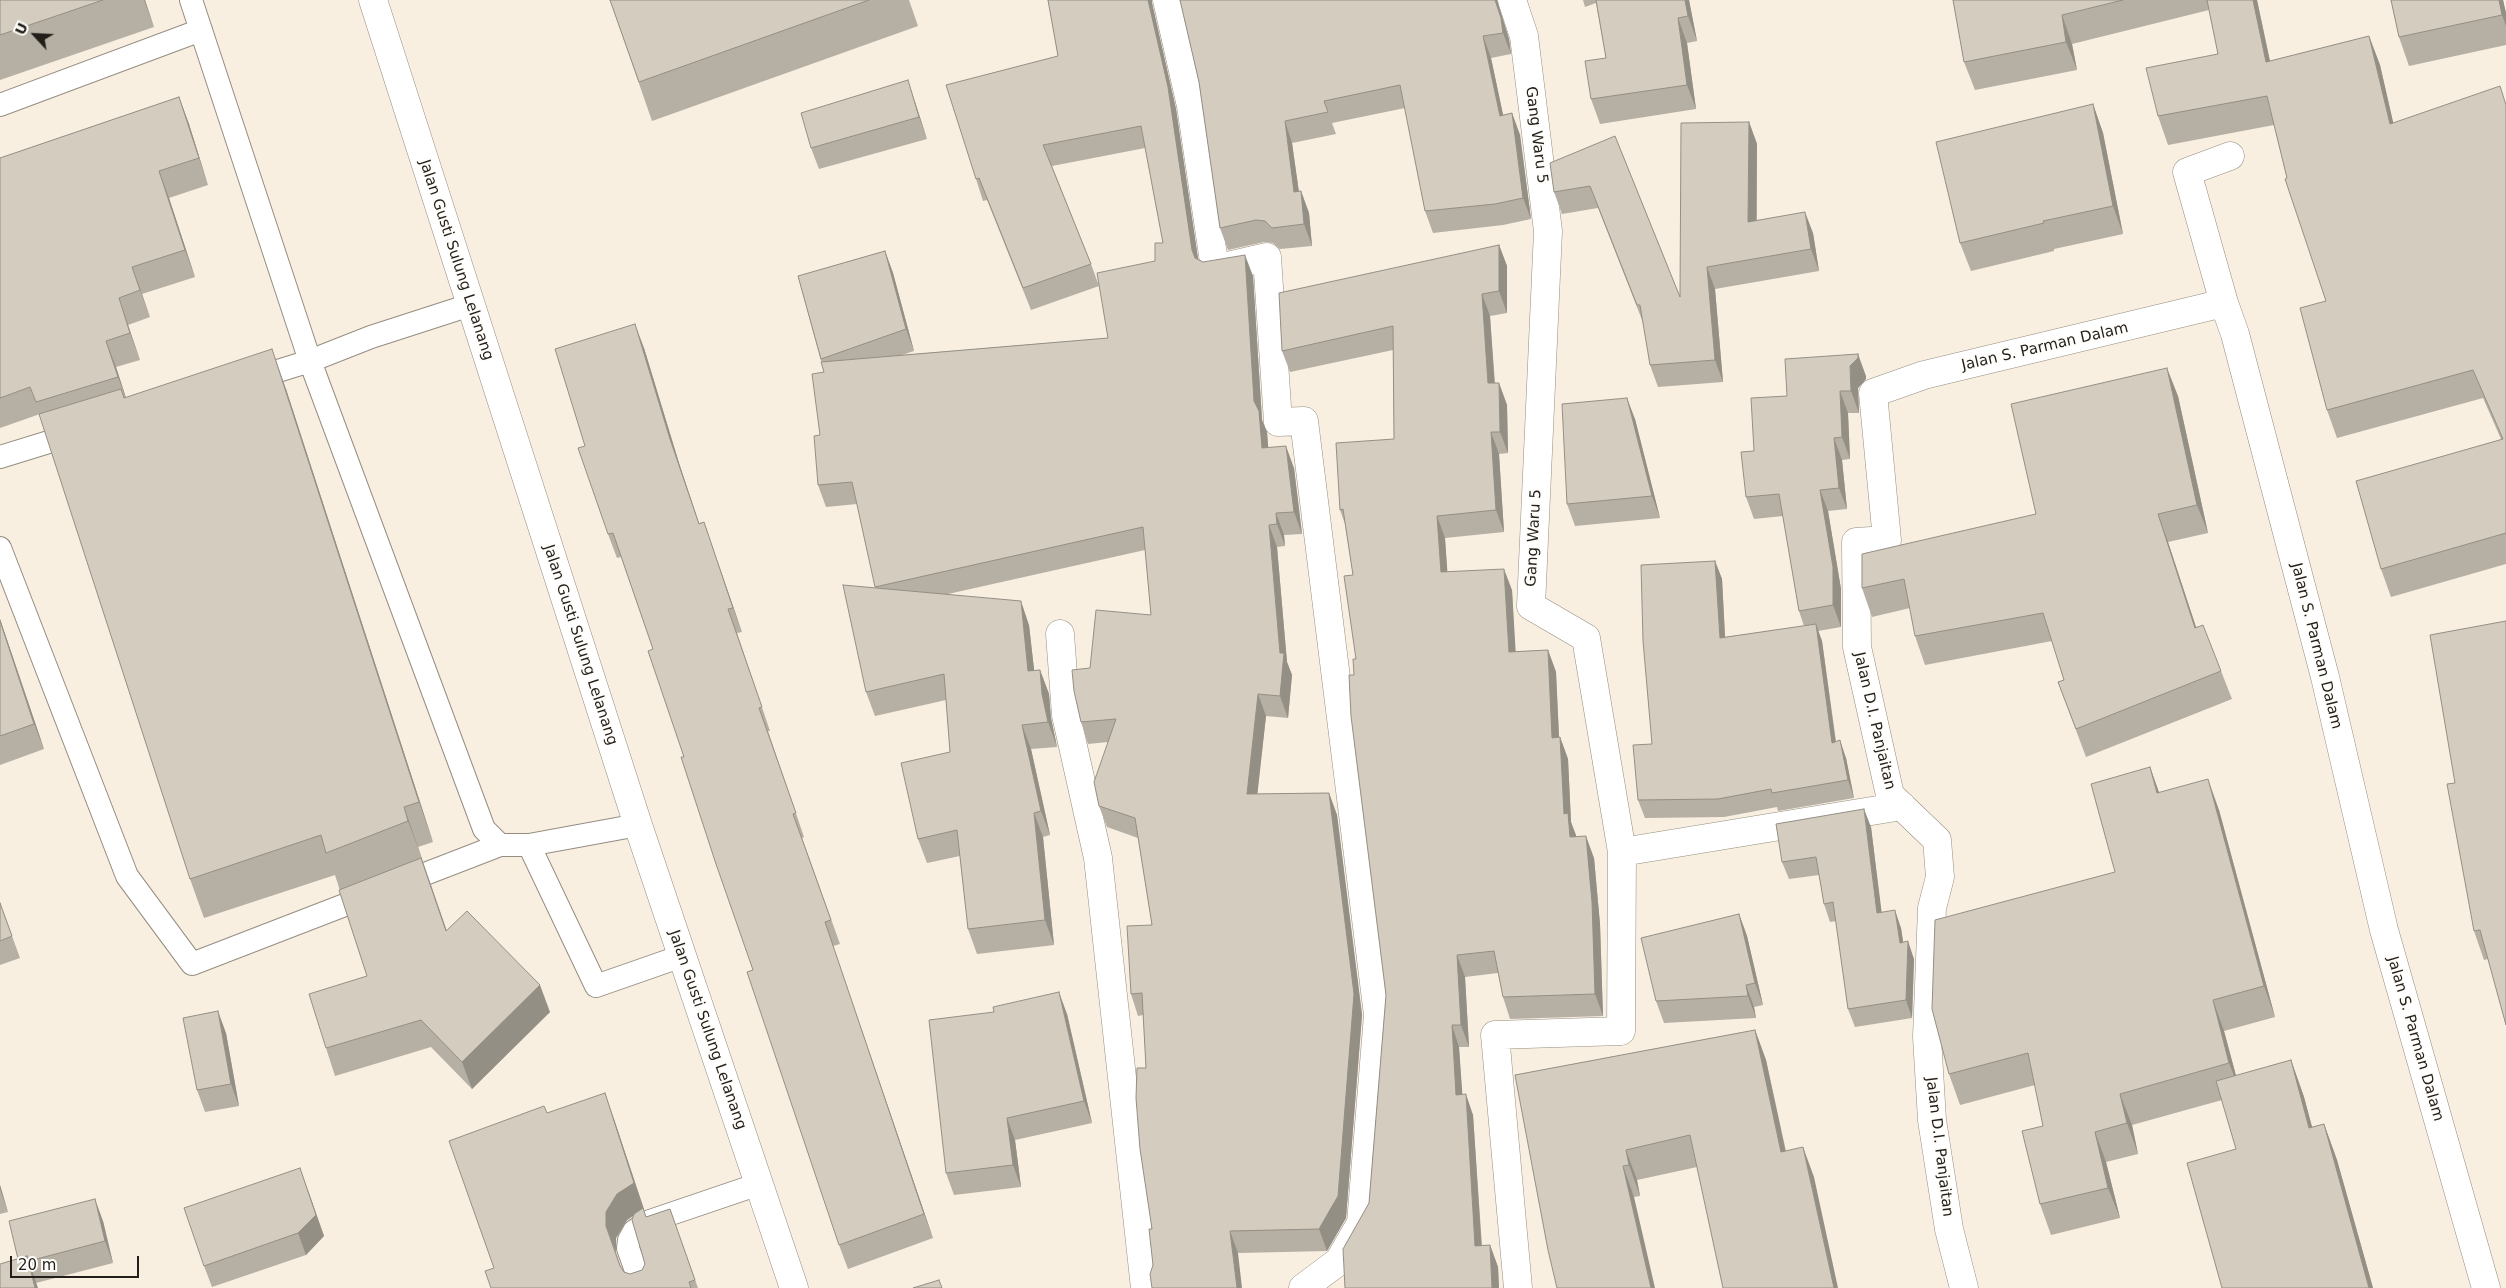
<!DOCTYPE html>
<html>
<head>
<meta charset="utf-8">
<style>
  body { margin:0 }
  #map { position:relative; width:2506px; height:1288px; overflow:hidden; background:#f8efe1; font-family:"DejaVu Sans",sans-serif }
  canvas { display:block }
  .north { position:absolute; left:10px; top:10px; width:50px; height:50px; -webkit-text-stroke:4px #fffdfa; paint-order:stroke; rotate:295deg; font-size:14px; font-weight:700; line-height:20px; text-align:center; color:#221f1a }
  .north::after { content:''; display:block; margin:auto; width:18px; height:22px; background:#221f1a; clip-path:polygon(50% 0,100% 100%,50% 72%,0 100%) }
  .scale { position:absolute; left:10px; top:1256px; width:129px; height:22px; box-sizing:border-box; border:2px solid #221f1a; border-top:0; padding-left:6px; font-size:15px; line-height:18px; white-space:nowrap; color:#221f1a; -webkit-text-stroke:4px #fffdfa; paint-order:stroke }
</style>
</head>
<body>
<div id="map">
<canvas width="2506" height="1288"></canvas>
<div class="north">U</div>
<div class="scale">20 m</div>
</div>
<script>
const g = document.querySelector('canvas').getContext('2d');
g.lineJoin = 'round';
function poly(rows) {
  const path = new Path2D();
  for (const r of rows) {
    path.moveTo(r[0], r[1]);
    for (let i = 2; i < r.length; i += 2) path.lineTo(r[i], r[i + 1]);
  }
  return path;
}
function strokePath(path, color, width, dash) {
  g.strokeStyle = color;
  g.lineWidth = width;
  g.lineCap = dash ? 'butt' : 'round';
  g.setLineDash(dash || []);
  g.stroke(path);
}
function paint(path, color) {
  g.fillStyle = color;
  g.fill(path, 'evenodd');
}
function drawText(font, color, halo, rows, align = 'center') {
  g.font = font + ' "DejaVu Sans",sans-serif';
  g.lineWidth = 4;
  g.setLineDash([]);
  g.textBaseline = 'middle';
  g.strokeStyle = halo;
  g.fillStyle = color;
  for (const [text, x, y, turn = 0] of rows) {
    g.save();
    g.translate(x, y);
    g.rotate((+turn || 0) * Math.PI / 180);
    g.textAlign = isNaN(turn) ? turn : align;
    if (halo) g.strokeText(text, 0, 0);
    g.fillText(text, 0, 0);
    g.restore();
  }
}
const lane = poly([
  [191,0,310,361,484,829,500,845,529,845,638,825],
  [0,105,201,30],
  [252,379,310,361,371,337,470,305],
  [0,457,78,433],
  [0,548,127,876,192,964,500,845],
  [529,845,596,986,682,956],
  [642,1288,628,1248,629,1240,634,1231,650,1221,759,1184]
]);
const street = poly([
  [1167,0,1191,106,1215,269,1267,257,1278,422,1304,421,1378,1015,1361,1223,1339,1261,1303,1288],
  [1512,0,1524,36,1548,231,1531,606,1586,638,1622,852,1902,806],
  [2224,303,2187,172,2230,156],
  [1060,634,1066,715,1098,858,1145,1288],
  [1518,1288,1495,1035,1621,1031,1622,852],
  [1964,1288,1949,1229,1932,1120,1927,1037,1932,908,1940,877,1937,840,1890,795,1857,647,1856,542,1887,540,1873,393,1924,375,2224,303,2235,334,2325,677,2384,930,2486,1288]
]);
const secondary = poly([
  [373,0,638,825,794,1288]
]);
strokePath(lane, '#958d80', 24);
strokePath(street, '#958d80', 29);
strokePath(secondary, '#958d80', 29);
strokePath(lane, '#fff', 22);
strokePath(street, '#fff', 28);
strokePath(secondary, '#fff', 28);
paint(poly([
  [0,0,145,0,154,27,0,80],
  [610,0,909,0,918,26,652,121],
  [1048,0,1152,0,1152,3,1176,109,1198,259,1203,262,1253,276,1262,420,1267,432,1268,447,1294,468,1302,534,1284,535,1285,546,1277,547,1287,662,1292,675,1288,718,1266,716,1257,794,1329,793,1337,815,1362,1015,1346,1218,1327,1251,1238,1253,1153,1265,1146,1068,1143,1015,1138,1016,1131,994,1152,925,1138,838,1107,827,1099,806,1108,742,1088,744,1081,722,1090,668,1151,615,1145,550,948,594,1029,625,1034,670,1040,670,1049,694,1051,718,1057,747,1031,749,1050,835,1043,837,1054,945,977,954,968,929,960,856,927,863,918,839,950,752,946,700,875,716,866,692,876,588,857,504,826,507,818,485,820,435,824,372,798,276,885,251,893,273,914,351,902,355,1108,338,1155,261,1163,243,1145,148,1052,166,1091,264,1099,286,1031,310,987,200,983,201,976,179,1058,56],
  [1180,0,1497,0,1509,39,1511,54,1491,58,1503,115,1512,113,1520,135,1531,219,1503,225,1433,233,1425,211,1405,108,1332,123,1336,134,1292,143,1299,192,1301,191,1309,213,1312,246,1280,249,1273,243,1264,242,1228,250,1220,228,1199,82],
  [1583,0,1689,0,1697,41,1687,43,1696,109,1600,124,1591,99,1606,58,1596,3,1585,7],
  [1953,0,2257,0,2270,61,2369,36,2380,65,2393,123,2506,104,2506,564,2391,597,2381,569,2501,439,2483,398,2337,438,2327,410,2326,301,2287,178,2274,125,2168,145,2158,116,2218,54,2209,10,2072,44,2077,70,1975,90,1964,62],
  [2391,0,2503,0,2506,13,2506,45,2409,66,2399,37],
  [179,97,189,124,208,185,169,198,195,277,142,294,150,317,128,325,140,360,116,367,126,398,286,389,433,842,418,847,447,931,550,1012,472,1089,431,1047,335,1076,326,1048,367,976,335,875,204,918,190,879,40,414,0,428,0,158],
  [915,102,927,139,819,169,811,148],
  [2093,104,2103,133,2123,234,2054,249,2054,251,1971,271,1960,243],
  [1749,122,1757,144,1757,220,1813,233,1819,271,1715,289,1723,382,1658,387,1650,365,1644,325,1598,208,1562,214,1554,192,1615,136,1680,297],
  [1499,245,1507,266,1507,313,1490,316,1495,383,1499,383,1507,405,1508,453,1499,454,1504,532,1445,538,1447,572,1512,590,1515,652,1548,650,1556,672,1559,737,1560,737,1568,759,1571,822,1576,837,1594,858,1600,924,1603,1016,1510,1019,1503,997,1498,973,1465,977,1469,1047,1459,1047,1462,1094,1473,1115,1482,1246,1490,1245,1498,1267,1499,1288,1345,1288,1369,1203,1386,995,1354,675,1356,659,1353,575,1345,524,1340,510,1394,439,1393,350,1290,372,1282,351],
  [644,348,679,463,699,523,704,522,742,632,737,633,770,731,768,731,804,837,802,838,840,944,833,946,933,1238,848,1269,839,1245,753,970,684,757,653,649,621,557,617,558,608,534,585,446],
  [1866,376,1866,379,1858,388,1859,413,1848,413,1850,459,1842,460,1847,509,1828,511,1841,589,1841,627,1818,631,1822,641,1836,741,1846,758,1854,798,1778,811,1777,807,1724,817,1645,818,1638,800,1652,744,1715,561,1722,579,1725,637,1804,626,1799,611,1783,516,1754,519,1746,497,1754,451,1787,396],
  [2178,396,2208,533,2168,542,2196,628,2221,671,2232,699,2086,757,2058,682,2064,680,2052,641,1925,665,1915,636,1910,608,1872,617,1862,588,2036,514],
  [1635,419,1660,518,1575,526,1567,504],
  [0,619,44,749,0,765],
  [2150,767,2159,793,2219,810,2275,1017,2224,1031,2236,1076,2291,1060,2304,1097,2312,1127,2324,1124,2337,1160,2373,1288,2222,1288,2236,1149,2222,1100,2132,1125,2138,1154,2106,1162,2120,1218,2051,1235,2040,1204,2043,1126,2035,1085,1960,1105,1949,1074,2115,872],
  [2455,783,2488,959,2484,960,2474,931],
  [1871,827,1881,912,1901,928,1903,942,1914,959,1912,1018,1855,1027,1848,1009,1836,921,1830,922,1824,904,1819,875,1789,879,1782,862],
  [0,903,20,958,0,965],
  [1739,914,1747,936,1763,1005,1754,1007,1756,1018,1664,1023,1656,1001],
  [1067,1014,1092,1123,1015,1140,1021,1187,954,1195,946,1173],
  [1755,1030,1766,1060,1786,1151,1814,1177,1697,1167,1637,1180,1640,1196,1634,1197,1515,1075],
  [226,1033,239,1106,205,1112,197,1090],
  [547,1113,614,1119,646,1217,670,1209,698,1288,491,1288,494,1268],
  [633,1216,645,1264,642,1270,630,1274,624,1272,621,1267,616,1252,616,1238,627,1220],
  [0,1185,8,1212,0,1214],
  [308,1190,324,1236,306,1255,212,1287,204,1266],
  [103,1221,113,1263,36,1283,18,1259]
]), '#b6afa3');
paint(poly([
  [144,0,145,0,154,27],
  [1148,0,1152,0,1152,3,1176,109,1200,272,1192,250],
  [1495,0,1497,0,1509,39,1511,54,1503,33],
  [1685,0,1689,0,1697,41,1688,16],
  [2253,0,2257,0,2276,90,2266,62],
  [2499,0,2503,0,2506,13,2506,26,2502,15],
  [2062,15,2072,44,2077,70,2066,42],
  [1678,18,1687,43,1696,109,1687,85],
  [1483,36,1491,58,1508,138,1500,116],
  [2369,36,2380,65,2400,152,2390,124],
  [908,80,915,102,927,139,919,117],
  [179,97,189,124,208,185,199,158],
  [2093,104,2103,133,2123,234,2113,206],
  [1512,113,1520,135,1531,219,1523,198],
  [1285,121,1292,143,1302,214,1294,192],
  [1749,122,1757,144,1756,243,1748,222],
  [159,171,169,198,195,277,185,250],
  [1301,191,1309,213,1312,246,1304,224],
  [1805,212,1813,233,1819,271,1811,249],
  [1499,245,1507,266,1507,313,1499,291],
  [885,251,893,273,914,351,906,329],
  [1245,255,1253,276,1262,420,1267,432,1270,469,1262,448,1254,401],
  [132,267,142,294,150,317,140,290],
  [1707,267,1715,289,1723,382,1715,360],
  [1482,294,1490,316,1496,405,1488,383],
  [119,298,128,325,140,360,130,333],
  [635,324,644,348,679,463,707,548,670,439],
  [106,341,116,367,128,404,118,377],
  [272,349,286,389,433,842,419,802],
  [1858,354,1866,376,1866,379,1858,388,1859,413,1851,391,1850,366],
  [2167,368,2178,396,2208,533,2197,505],
  [1499,383,1507,405,1508,453,1500,432],
  [1840,391,1848,413,1850,459,1842,437],
  [1627,398,1635,419,1660,518,1652,496],
  [1491,432,1499,454,1504,532,1496,510],
  [1834,438,1842,460,1847,509,1839,488],
  [1286,446,1294,468,1302,534,1294,512],
  [1820,490,1828,511,1841,589,1841,627,1833,605],
  [1276,513,1284,535,1285,546,1277,524],
  [2158,514,2168,542,2206,657,2195,628],
  [1437,516,1445,538,1449,594,1441,572],
  [704,522,712,546,742,632,733,608],
  [1269,525,1277,547,1287,662,1292,675,1288,718,1280,696,1280,653],
  [1715,561,1722,579,1726,655,1720,638],
  [1504,569,1512,590,1517,674,1509,652],
  [1021,601,1029,625,1037,695,1028,671],
  [0,619,44,749,34,724,0,621],
  [1816,624,1822,641,1838,760,1832,743],
  [1548,650,1556,672,1560,759,1552,738],
  [1040,670,1049,694,1051,718,1057,747,1048,722,1042,694],
  [1258,694,1266,716,1255,816,1247,794],
  [1022,725,1031,749,1050,835,1041,811],
  [1560,737,1568,759,1571,822,1576,835,1578,859,1570,837,1564,814],
  [1840,740,1846,758,1854,798,1848,780],
  [2150,767,2161,798,2157,793],
  [2208,779,2219,810,2275,1017,2264,986],
  [1329,793,1337,815,1362,1015,1346,1218,1327,1251,1319,1229],
  [404,807,423,861,408,821],
  [1864,809,1871,827,1884,931,1877,913],
  [1034,813,1043,837,1054,945,1045,920],
  [1586,836,1594,858,1600,924,1603,1016,1595,994],
  [421,858,431,886,456,958,446,931],
  [1895,910,1901,928,1906,961,1900,943],
  [1739,914,1747,936,1763,1005,1755,983],
  [825,922,833,946,933,1238,924,1214],
  [1908,941,1914,959,1912,1018,1906,1000],
  [1457,955,1465,977,1469,1047,1461,1025],
  [540,985,550,1012,472,1089,462,1062],
  [1746,985,1754,1007,1756,1018,1748,996],
  [1059,992,1067,1014,1092,1123,1084,1101],
  [2213,1000,2224,1031,2241,1094,2229,1063],
  [218,1011,226,1033,239,1106,231,1084],
  [1452,1025,1459,1047,1464,1117,1456,1095],
  [1755,1030,1766,1060,1792,1182,1781,1152],
  [2291,1060,2304,1097,2322,1164,2309,1128],
  [605,1093,614,1119,644,1209,627,1220,616,1238,616,1252,606,1226],
  [1466,1094,1473,1115,1483,1268,1475,1246],
  [2120,1094,2132,1125,2138,1154,2127,1123],
  [1007,1118,1015,1140,1021,1187,1013,1165],
  [2324,1124,2337,1160,2373,1288,2369,1288],
  [2095,1132,2106,1162,2120,1218,2108,1188],
  [1803,1147,1814,1177,1838,1288,1834,1288],
  [1626,1150,1637,1180,1640,1196,1629,1165],
  [1623,1166,1634,1197,1655,1288,1651,1288],
  [300,1168,324,1236,306,1255,298,1233],
  [0,1185,8,1212,0,1189],
  [95,1199,103,1221,113,1263,105,1241],
  [1230,1231,1238,1253,1242,1288,1237,1288],
  [1490,1245,1498,1267,1499,1288,1492,1288],
  [27,1256,38,1288,35,1288]
]), '#948f85');
const building = poly([
  [0,0,103,0,0,35,0,0],
  [610,0,869,0,639,82,610,0],
  [1048,0,1148,0,1168,87,1192,250,1195,258,1203,262,1245,255,1254,401,1259,411,1262,448,1286,446,1294,512,1276,513,1277,524,1269,525,1280,653,1284,653,1280,696,1258,694,1247,794,1329,793,1354,994,1338,1196,1319,1229,1230,1231,1237,1288,1152,1288,1150,1274,1153,1265,1149,1229,1152,1229,1140,1149,1136,1098,1137,1068,1146,1068,1142,993,1131,994,1127,926,1152,925,1135,818,1099,806,1094,782,1116,719,1081,722,1074,691,1072,670,1090,668,1096,610,1151,615,1143,527,875,587,852,482,818,485,814,436,820,435,812,374,824,372,821,362,1108,338,1097,273,1155,261,1155,243,1163,243,1141,126,1043,145,1091,264,1023,288,979,178,976,179,946,85,1058,56,1048,0],
  [1180,0,1495,0,1501,18,1503,33,1483,36,1500,116,1512,113,1523,198,1495,204,1425,211,1400,85,1324,101,1328,112,1285,121,1294,192,1301,191,1304,224,1272,228,1265,221,1256,220,1220,228,1199,82,1180,0],
  [1596,0,1685,0,1688,16,1678,18,1687,85,1591,99,1585,61,1606,58,1596,0],
  [1953,0,2123,0,2062,15,2066,42,1964,62,1953,0],
  [2207,0,2253,0,2266,62,2369,36,2390,124,2500,86,2506,105,2506,533,2381,569,2356,481,2503,439,2473,370,2327,410,2300,308,2326,301,2285,179,2287,178,2267,96,2158,116,2146,68,2218,54,2207,0],
  [2391,0,2499,0,2502,15,2399,37,2391,0],
  [908,80,919,117,811,148,801,113,908,80],
  [179,97,199,158,159,171,185,250,132,267,140,290,119,298,130,333,106,341,118,377,36,402,30,387,0,398,0,158,179,97],
  [2093,104,2113,206,2043,221,2044,223,1960,243,1936,142,2093,104],
  [1749,122,1748,222,1805,212,1811,249,1707,267,1715,360,1650,365,1640,305,1637,305,1590,186,1554,192,1550,163,1615,136,1680,297,1681,123,1749,122],
  [1499,245,1499,291,1482,294,1488,383,1499,383,1500,432,1491,432,1496,510,1437,516,1441,572,1504,569,1509,652,1548,650,1552,738,1560,737,1564,814,1568,813,1570,837,1586,836,1592,902,1595,994,1503,997,1494,951,1457,955,1461,1025,1452,1025,1456,1095,1466,1094,1475,1246,1490,1245,1492,1288,1345,1288,1343,1249,1369,1203,1386,995,1351,716,1349,675,1354,675,1353,659,1356,659,1344,576,1353,575,1343,509,1340,510,1336,443,1394,439,1393,326,1282,351,1279,293,1499,245],
  [885,251,906,329,821,359,798,276,885,251],
  [635,324,670,439,699,524,704,522,733,608,728,609,762,707,759,708,796,813,793,814,831,920,825,922,924,1214,839,1245,747,972,753,970,716,864,681,757,684,757,648,651,653,649,613,533,608,534,578,448,585,446,555,349,635,324],
  [272,349,419,802,404,807,408,821,326,853,321,835,190,879,39,414,121,389,124,398,272,349],
  [1858,354,1858,358,1850,366,1851,391,1840,391,1842,437,1834,438,1839,488,1820,490,1833,567,1833,605,1799,611,1779,494,1746,497,1741,452,1754,451,1751,398,1787,396,1785,359,1858,354],
  [2167,368,2197,505,2158,514,2195,628,2203,625,2221,671,2076,729,2058,682,2064,680,2043,613,1915,636,1904,579,1862,588,1862,554,2036,514,2011,404,2167,368],
  [1627,398,1652,496,1567,504,1562,404,1627,398],
  [1715,561,1720,638,1816,624,1832,743,1840,740,1848,780,1772,793,1771,789,1718,799,1638,800,1633,745,1652,744,1643,641,1641,565,1715,561],
  [843,585,1021,601,1028,671,1040,670,1042,694,1048,722,1022,725,1041,811,1034,813,1045,920,968,929,957,830,918,839,901,763,950,752,944,674,866,692,843,585],
  [0,621,34,724,0,736,0,621],
  [2506,621,2506,1025,2480,930,2474,931,2447,784,2455,783,2430,635,2506,621],
  [2150,767,2157,793,2208,779,2264,986,2213,1000,2229,1063,2120,1094,2127,1123,2095,1132,2108,1188,2040,1204,2022,1131,2043,1126,2028,1053,1949,1074,1932,1009,1935,920,2115,872,2091,784,2150,767],
  [1864,809,1877,913,1895,910,1900,943,1908,941,1906,1000,1848,1009,1833,902,1824,904,1816,857,1782,862,1776,824,1864,809],
  [421,858,446,931,467,911,540,985,462,1062,421,1020,326,1048,309,994,367,976,339,890,421,858],
  [0,903,12,936,0,941,0,903],
  [1739,914,1755,983,1746,985,1748,996,1656,1001,1641,938,1739,914],
  [1059,992,1084,1101,1007,1118,1013,1165,946,1173,929,1020,994,1012,993,1007,1059,992],
  [218,1011,231,1084,197,1090,183,1018,218,1011],
  [1755,1030,1781,1152,1803,1147,1834,1288,1723,1288,1690,1135,1626,1150,1629,1165,1623,1166,1651,1288,1557,1288,1548,1250,1515,1075,1755,1030],
  [2291,1060,2309,1128,2324,1124,2369,1288,2222,1288,2187,1163,2236,1149,2216,1081,2291,1060],
  [605,1093,634,1183,617,1194,606,1212,606,1226,620,1266,624,1272,630,1274,642,1270,645,1264,632,1220,634,1214,643,1208,646,1217,670,1209,695,1280,689,1282,691,1288,491,1288,485,1271,494,1268,449,1141,544,1106,547,1113,605,1093],
  [300,1168,316,1215,298,1233,204,1266,184,1208,300,1168],
  [95,1199,105,1241,29,1261,27,1256,18,1259,9,1221,95,1199],
  [27,1256,35,1288,0,1288,0,1264,27,1256],
  [939,1280,942,1288,913,1288,939,1280]
]);
paint(building, '#d4ccbe');
strokePath(building, '#948f85', 1);
drawText('15px', '#221f1a', '#fffdfa', [
  ["Gang Waru 5",1536,135,83],
  ["Jalan Gusti Sulung Lelanang",456,260,72],
  ["Jalan S. Parman Dalam",2045,347,-13],
  ["Gang Waru 5",1534,538,-87],
  ["Jalan Gusti Sulung Lelanang",580,645,72],
  ["Jalan S. Parman Dalam",2316,646,76],
  ["Jalan D.I. Panjaitan",1874,721,77],
  ["Jalan Gusti Sulung Lelanang",707,1030,71],
  ["Jalan S. Parman Dalam",2415,1039,74],
  ["Jalan D.I. Panjaitan",1939,1147,83]
]);
</script>
</body>
</html>
